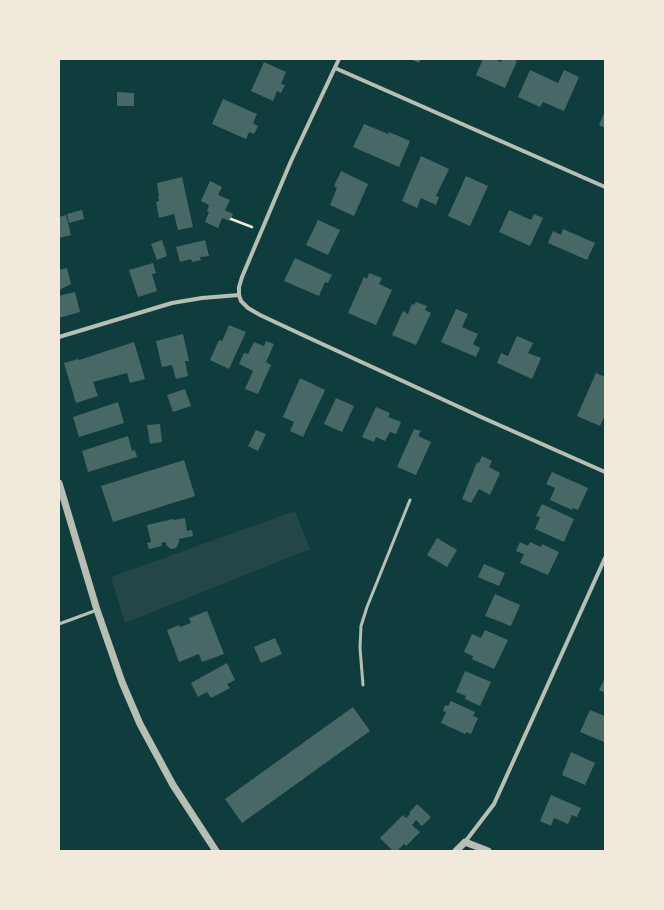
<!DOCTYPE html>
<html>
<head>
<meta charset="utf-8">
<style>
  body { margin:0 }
  #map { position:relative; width:664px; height:910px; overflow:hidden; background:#0f3d3e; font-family:"Space Grotesk",sans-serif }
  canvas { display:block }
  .frame { position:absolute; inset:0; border:60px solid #f1e9da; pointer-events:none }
</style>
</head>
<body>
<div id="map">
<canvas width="664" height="910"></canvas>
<div class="frame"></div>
</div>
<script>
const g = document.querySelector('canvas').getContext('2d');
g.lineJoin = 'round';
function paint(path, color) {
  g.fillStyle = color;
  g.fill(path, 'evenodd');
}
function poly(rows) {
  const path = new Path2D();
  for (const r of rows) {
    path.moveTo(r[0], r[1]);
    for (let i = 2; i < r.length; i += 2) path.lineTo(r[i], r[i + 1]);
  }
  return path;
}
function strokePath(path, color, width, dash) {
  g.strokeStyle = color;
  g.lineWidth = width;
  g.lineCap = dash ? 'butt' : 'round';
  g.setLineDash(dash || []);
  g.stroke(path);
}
paint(poly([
  [295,511,310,549,125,623,111,577]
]), '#244646');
paint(poly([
  [410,59,421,59,419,63],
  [483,59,494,59,501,62,502,59,513,59,517,61,505,88,476,75],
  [264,62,286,72,281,84,285,85,281,93,277,91,273,101,251,91],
  [530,70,558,83,564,70,579,77,564,111,543,102,540,107,518,97],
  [117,92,134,93,134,106,117,106],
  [223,99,257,114,253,123,258,126,254,134,249,132,246,139,212,124],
  [605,111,605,128,599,125],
  [364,124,388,134,389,132,410,141,399,167,353,147],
  [421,156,449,169,436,196,439,197,436,205,421,198,417,208,402,201],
  [341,171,368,184,354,216,330,205,337,188,334,186],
  [466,176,488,186,470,226,448,216],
  [182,177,193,227,178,230,174,214,159,218,156,202,159,201,158,196,159,196,157,183],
  [210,181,222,187,218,195,230,200,225,210,233,214,230,221,222,218,218,228,205,222,209,212,207,211,209,205,201,201],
  [82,210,84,219,69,223,67,214],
  [509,210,531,220,534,214,543,218,530,246,499,232],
  [66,215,71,235,59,238,59,217],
  [318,220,340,230,328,255,306,245],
  [563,229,595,243,587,260,548,243,553,231,561,235],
  [162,240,167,256,157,260,151,244],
  [205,240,209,256,200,257,201,260,192,262,191,259,180,262,176,247],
  [295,258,332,275,328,283,325,282,319,296,284,281],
  [153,263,156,273,152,274,157,291,138,297,129,270],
  [67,268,71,284,59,290,59,270],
  [369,273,382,278,379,284,392,290,376,325,348,313,364,277,367,279],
  [75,292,80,312,59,318,59,296],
  [416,302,427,306,425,310,431,313,416,345,392,335,403,311,408,314,412,304,414,305],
  [456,309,468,314,462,327,478,334,473,344,480,348,476,357,441,342],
  [229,325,246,332,229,369,210,360,219,340,222,341],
  [183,334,189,361,185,361,188,376,176,379,172,365,162,367,156,341],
  [517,336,533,343,528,353,541,358,532,379,497,363,501,353,508,356],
  [266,341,274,344,266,362,271,365,258,394,245,389,253,371,239,364,244,353,248,354,254,342,264,346],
  [134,342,145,379,130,383,127,373,93,382,98,396,76,403,64,363,78,359,79,360],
  [596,373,605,377,605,415,600,426,577,416],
  [300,378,325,390,303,437,290,431,294,422,283,417],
  [185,389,191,406,173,412,167,395],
  [336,398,354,406,342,432,324,424],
  [118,402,124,423,79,437,73,417],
  [376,407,390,413,388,417,401,422,396,434,390,432,385,441,376,437,374,442,362,437],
  [160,424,162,442,150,444,147,425],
  [414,429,421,431,418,436,431,442,416,475,397,467],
  [256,430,266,434,258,451,248,446],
  [128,436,132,451,135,450,137,457,88,472,82,451],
  [482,456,492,461,489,467,500,473,490,495,479,489,471,503,462,499,477,462,479,463],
  [184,460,195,496,113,522,101,486],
  [552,472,588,488,578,510,573,508,572,510,550,500,555,488,546,484],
  [542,504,574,519,564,542,535,529,540,517,536,516],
  [185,518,187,531,192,530,193,536,179,539,179,542,176,548,171,549,166,545,166,542,161,543,162,546,149,549,147,543,151,542,147,525,173,519,174,520],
  [437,538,457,550,447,567,427,555],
  [520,542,528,546,530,542,541,547,542,544,559,552,548,575,520,563,524,554,516,551],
  [484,564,505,573,499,586,478,577],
  [495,594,520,605,511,626,485,616],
  [207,611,224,654,202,662,199,654,179,662,167,630,179,625,180,627,191,623,189,618],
  [485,630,508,640,494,669,472,659,473,656,464,652,472,634,481,638],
  [275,638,282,654,261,663,254,647],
  [227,663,235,680,227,684,230,688,211,698,207,692,198,697,191,683],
  [465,671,491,682,480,706,465,699,466,696,456,692],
  [605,678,605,693,599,690],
  [451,701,475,712,473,716,478,718,471,734,466,732,465,734,441,723,446,712,443,711,445,705,448,706],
  [353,707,370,731,242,823,225,799],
  [590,710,605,716,604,742,580,732],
  [571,752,595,763,585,785,562,775],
  [551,795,581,808,577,817,572,815,568,824,554,818,551,826,540,821],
  [417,804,431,817,422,826,416,820,412,825,420,832,406,846,404,844,397,851,393,851,380,838,403,815,406,818,410,814,409,813]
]), '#486865');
strokePath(poly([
  [231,219,252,227]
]), '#f1e9da', 2.5);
strokePath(poly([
  [59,624,97,610],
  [363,685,360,648,361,626,367,607,410,500]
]), '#b8beb3', 3);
strokePath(poly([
  [339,59,291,161,242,277,239,287,239,295,241,301,248,308,260,315,307,337,481,417,605,472],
  [335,68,605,187],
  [59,337,172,303,202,298,239,295],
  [465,842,494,804,605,558]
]), '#b8beb3', 4);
strokePath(poly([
  [59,483,97,610,122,682,140,724,173,785,216,851],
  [456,851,465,842,488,851]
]), '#b8beb3', 7);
</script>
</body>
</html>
